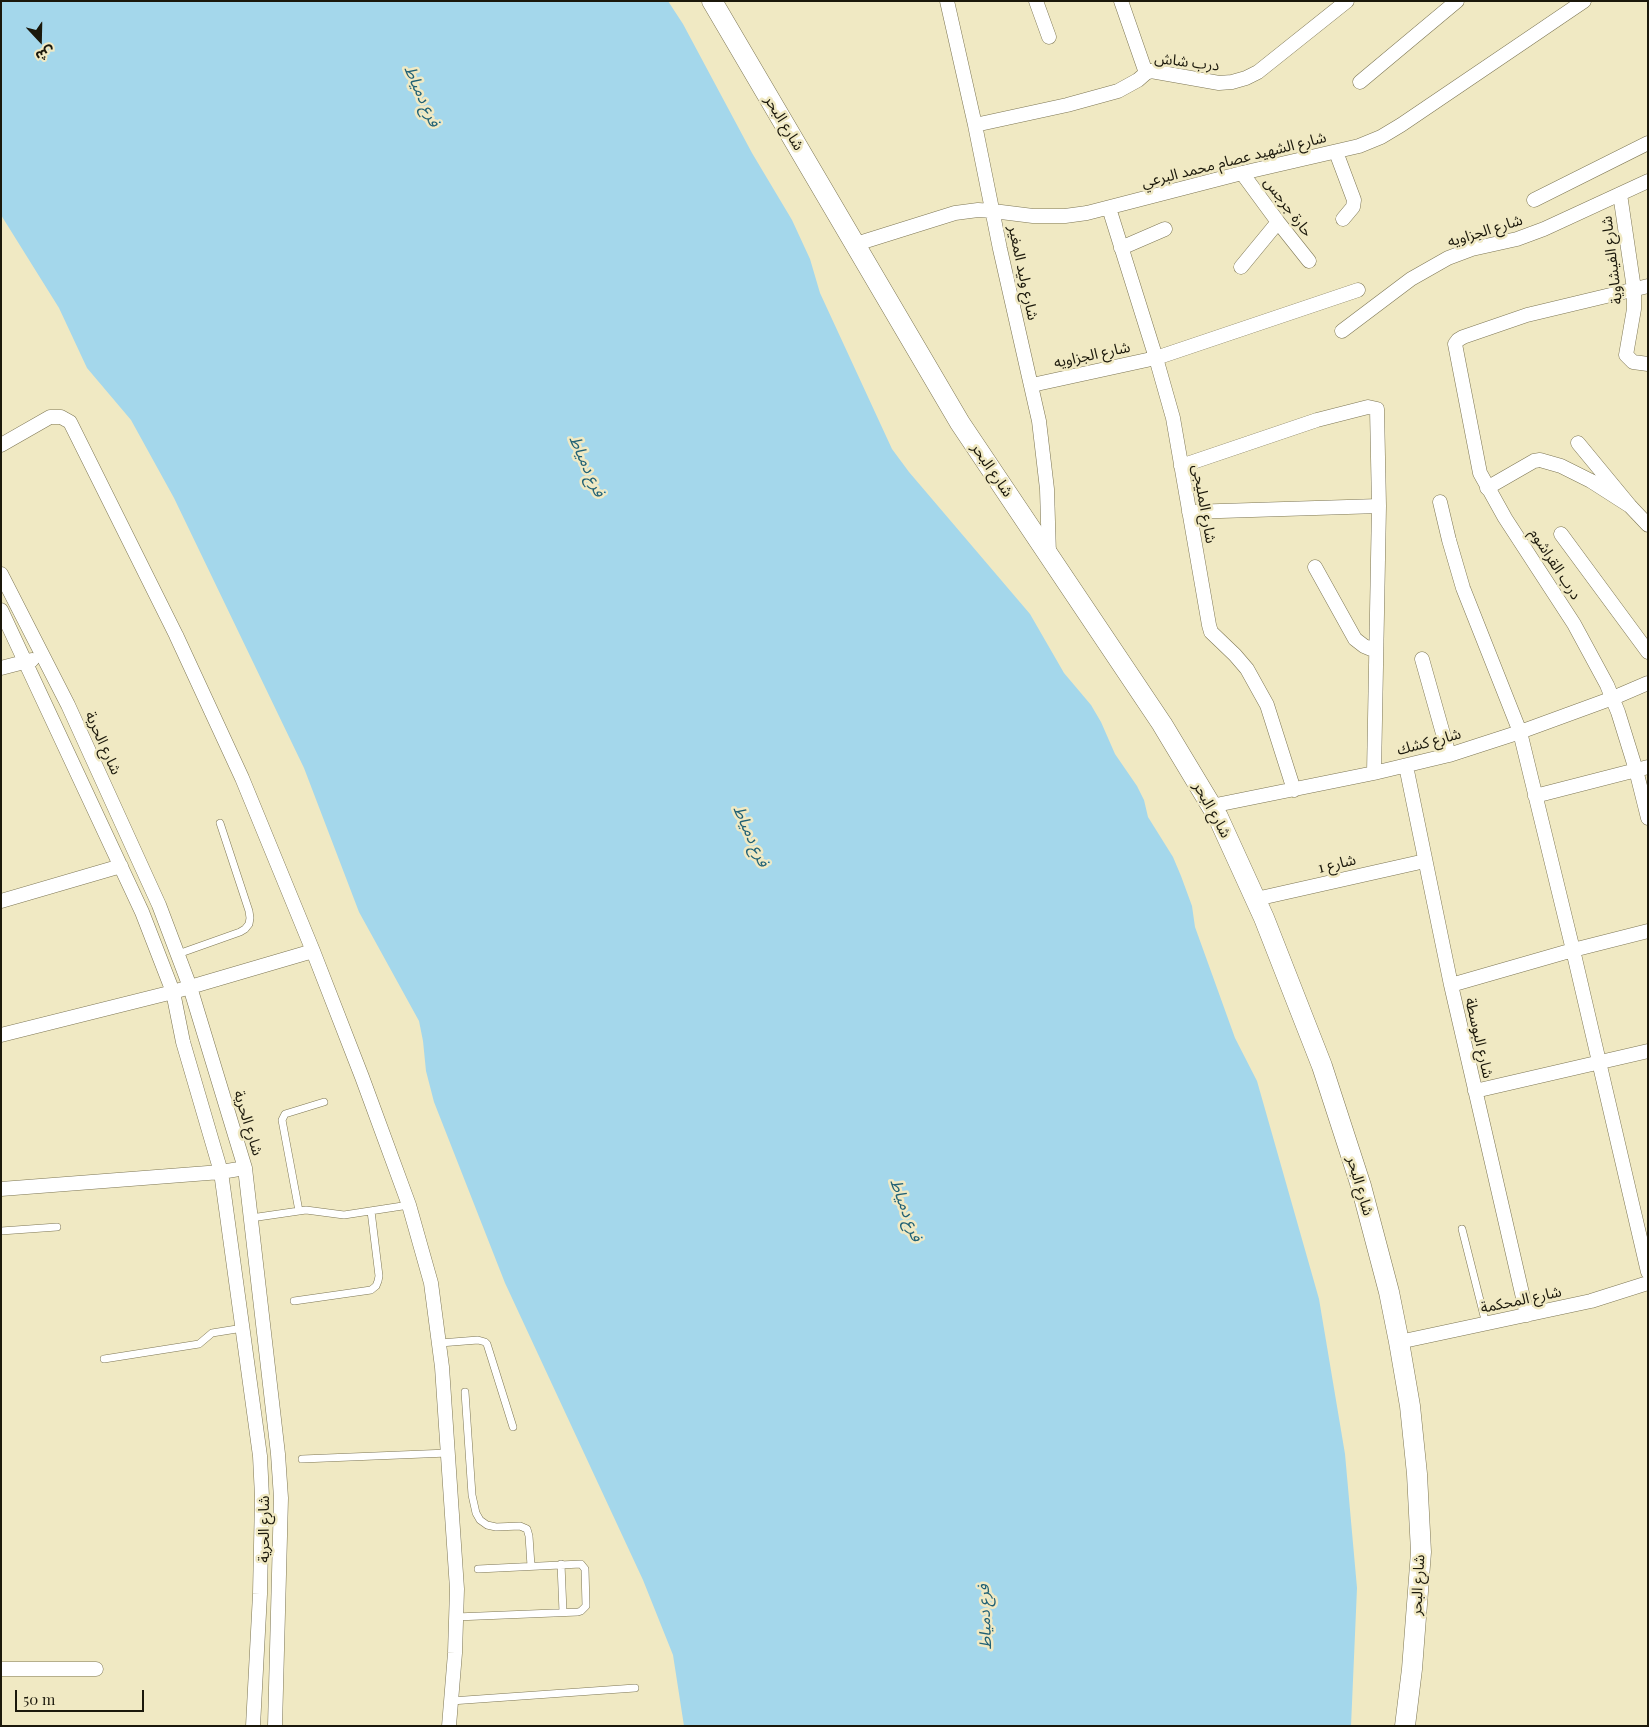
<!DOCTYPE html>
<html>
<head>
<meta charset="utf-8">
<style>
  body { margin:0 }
  #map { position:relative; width:1649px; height:1727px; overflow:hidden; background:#f0e9c3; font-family:"Playfair Display","Noto Sans Arabic",serif }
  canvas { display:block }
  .frame { position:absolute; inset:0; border:2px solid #1b180b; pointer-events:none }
  .north { position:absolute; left:15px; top:15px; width:50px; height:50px; -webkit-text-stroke:4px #f0e9c3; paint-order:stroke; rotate:159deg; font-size:14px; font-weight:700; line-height:20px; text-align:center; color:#1b180b }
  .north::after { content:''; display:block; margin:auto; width:18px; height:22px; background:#1b180b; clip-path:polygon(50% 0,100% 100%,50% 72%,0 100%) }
  .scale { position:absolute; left:15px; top:1690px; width:129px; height:22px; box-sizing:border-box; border:2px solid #1b180b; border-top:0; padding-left:6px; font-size:15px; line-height:18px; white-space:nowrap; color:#1b180b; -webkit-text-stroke:4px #f0e9c3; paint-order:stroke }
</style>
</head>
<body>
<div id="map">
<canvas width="1649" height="1727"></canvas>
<div class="frame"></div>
<div class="north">ش</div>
<div class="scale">50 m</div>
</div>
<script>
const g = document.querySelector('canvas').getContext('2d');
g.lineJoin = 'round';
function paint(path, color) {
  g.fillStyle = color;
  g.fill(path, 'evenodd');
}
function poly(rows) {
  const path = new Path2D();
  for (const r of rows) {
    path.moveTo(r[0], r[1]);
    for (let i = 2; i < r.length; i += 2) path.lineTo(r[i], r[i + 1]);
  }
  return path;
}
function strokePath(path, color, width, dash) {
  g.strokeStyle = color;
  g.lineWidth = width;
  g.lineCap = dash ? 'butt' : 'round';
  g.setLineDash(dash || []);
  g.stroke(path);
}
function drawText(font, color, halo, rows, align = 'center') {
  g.font = font + ' "Playfair Display","Noto Sans Arabic",serif';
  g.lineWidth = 5;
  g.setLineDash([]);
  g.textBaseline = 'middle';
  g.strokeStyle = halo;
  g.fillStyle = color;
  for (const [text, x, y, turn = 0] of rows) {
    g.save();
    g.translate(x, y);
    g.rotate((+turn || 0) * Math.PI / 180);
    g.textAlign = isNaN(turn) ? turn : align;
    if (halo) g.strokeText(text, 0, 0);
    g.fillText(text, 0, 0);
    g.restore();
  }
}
paint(poly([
  [1,1,668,1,683,24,752,153,792,220,810,259,820,293,892,449,909,472,1030,614,1064,673,1091,705,1101,722,1115,754,1137,786,1144,800,1148,817,1173,857,1181,876,1192,906,1195,927,1235,1038,1257,1081,1319,1299,1345,1454,1357,1588,1351,1726,684,1726,673,1655,643,1580,505,1283,434,1102,426,1071,423,1041,419,1021,359,912,304,768,174,498,131,420,87,368,59,308,1,215]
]), '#a4d7eb');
const lane = poly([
  [178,954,240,932,245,929,249,924,250,918,249,911,220,823],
  [299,1211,282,1120,285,1114,324,1102],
  [251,1218,306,1210,344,1215,409,1205],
  [1462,1229,1486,1324],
  [1,1231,57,1227],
  [294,1301,371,1290,376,1286,378,1281,379,1276,371,1211],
  [440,1343,478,1340,485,1342,487,1344,513,1427],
  [104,1359,199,1344,212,1333,243,1328],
  [465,1392,472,1495,476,1513,480,1520,487,1525,496,1527,520,1526,527,1529,529,1536,531,1566],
  [302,1459,448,1453],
  [561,1564,563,1612],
  [456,1617,578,1612,581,1611,586,1606,585,1569,581,1564,478,1569],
  [451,1701,635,1688]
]);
const street = poly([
  [947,1,975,125,1000,249,1039,421,1047,489,1049,555],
  [1036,1,1049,37],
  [1121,1,1146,73],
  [1360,82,1457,1],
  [975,125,1067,105,1118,91,1138,80,1146,73,1151,71,1219,83,1232,82,1246,78,1258,72,1347,1],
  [1336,152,1354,200,1353,207,1343,219],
  [1242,173,1278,222,1309,261],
  [1620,194,1634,289,1634,309,1626,355,1633,362,1648,364],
  [1534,200,1648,143],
  [1109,208,1156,358,1173,418,1209,625,1211,632,1235,655,1247,669,1267,705,1294,790],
  [856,244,955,213,978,210,993,211,1033,216,1065,216,1087,213,1242,173,1359,146,1381,137,1401,125,1584,1],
  [1121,248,1165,229],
  [1241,267,1278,222],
  [1648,286,1527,315,1463,337,1458,340,1455,344,1480,473,1505,518,1574,624,1607,685,1618,712,1636,770,1648,818],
  [1342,331,1411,279,1448,258,1472,249,1517,239,1544,229,1648,181],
  [1032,385,1156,358,1358,290],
  [1578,443,1630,506,1648,525],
  [1,445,50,417,61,417,70,422,176,635,242,778,313,951,362,1077,409,1205,431,1283,442,1367,457,1589,455,1653,449,1726],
  [1181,466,1317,420,1368,407,1377,409,1379,506,1374,773],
  [1487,488,1534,461,1540,460,1561,466,1591,481,1630,506],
  [1440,502,1449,540,1463,588,1520,732,1573,950,1648,1272],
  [1189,512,1379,506],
  [1561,534,1648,652],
  [1315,567,1355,639,1364,646,1376,651],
  [1,574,68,705,159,905,190,987,245,1168,278,1454,281,1498,275,1726],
  [1,610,142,912,173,992,183,1042,221,1172,260,1456,262,1497,260,1594,253,1726],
  [1422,659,1449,755],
  [1,668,32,660],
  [1406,766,1451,985,1527,1315],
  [1535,796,1648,767],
  [1211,806,1374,773,1449,755,1520,732,1613,698,1648,683],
  [1256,899,1425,861],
  [1,901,121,866],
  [1451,985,1573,950,1648,931],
  [1,1035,173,992,313,951],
  [1475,1091,1648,1051],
  [1,1189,221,1172,245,1168],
  [1399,1342,1591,1301,1648,1283],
  [1,1669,96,1669]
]);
const secondary = poly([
  [712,1,960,423,1162,724,1218,817,1264,918,1322,1066,1361,1186,1389,1292,1399,1342,1410,1406,1417,1474,1421,1552,1412,1669,1405,1726]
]);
strokePath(lane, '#7d7654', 8);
strokePath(street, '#7d7654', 15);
strokePath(secondary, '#7d7654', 21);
strokePath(lane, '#fff', 7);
strokePath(street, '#fff', 14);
strokePath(secondary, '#fff', 20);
drawText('15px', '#1b180b', '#f0e9c3', [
  ["درب شاش",1187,62,7],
  ["شارع البحر",784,123,59],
  ["شارع الشهيد عصام محمد البرعي",1234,160,-14],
  ["حارة جرجس",1288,207,53],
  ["شارع الجزاويه",1485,231,-17],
  ["شارع الفيشاوية",1612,260,-97],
  ["شارع وليد المغير",1023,273,78],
  ["شارع الجزاويه",1092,355,-12],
  ["شارع البحر",992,470,56],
  ["شارع المليجى",1204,504,80],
  ["درب القراشوم",1555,564,57],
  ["شارع كشك",1429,742,-15],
  ["شارع الحرية",103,743,66],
  ["شارع البحر",1212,810,61],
  ["شارع 1",1337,864,-13],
  ["شارع البوسطة",1479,1038,77],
  ["شارع الحرية",248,1123,73],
  ["شارع البحر",1360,1186,74],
  ["شارع المحكمة",1521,1300,-12],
  ["شارع الحرية",264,1529,-90],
  ["شارع البحر",1418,1585,-87]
]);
drawText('italic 16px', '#206074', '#f0e9c3', [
  ["فرع دمياط",422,96,66],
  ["فرع دمياط",587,466,66],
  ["فرع دمياط",751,836,66],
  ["فرع دمياط",906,1210,70],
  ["فرع دمياط",985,1617,-92]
]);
</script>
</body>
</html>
